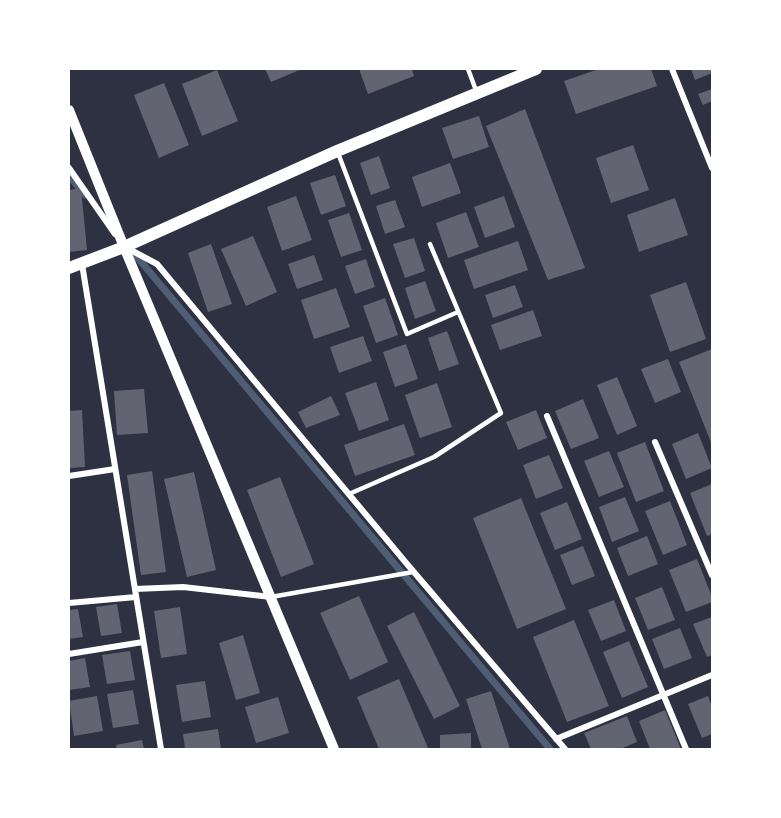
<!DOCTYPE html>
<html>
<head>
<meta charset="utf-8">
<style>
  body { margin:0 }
  #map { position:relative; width:781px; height:818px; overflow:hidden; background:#2d3142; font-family:"Sofia Sans Condensed",sans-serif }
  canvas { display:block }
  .frame { position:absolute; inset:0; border:70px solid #fff; pointer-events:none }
</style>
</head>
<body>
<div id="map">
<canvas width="781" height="818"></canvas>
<div class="frame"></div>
</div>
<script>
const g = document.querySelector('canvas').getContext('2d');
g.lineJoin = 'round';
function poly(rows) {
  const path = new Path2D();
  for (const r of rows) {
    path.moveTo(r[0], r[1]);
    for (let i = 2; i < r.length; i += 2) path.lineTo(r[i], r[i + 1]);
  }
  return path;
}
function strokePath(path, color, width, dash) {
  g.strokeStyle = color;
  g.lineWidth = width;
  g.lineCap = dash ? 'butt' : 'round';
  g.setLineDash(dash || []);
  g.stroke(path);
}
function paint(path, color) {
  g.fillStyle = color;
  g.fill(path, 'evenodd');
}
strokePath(poly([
  [69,176,85,195],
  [132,251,550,749]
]), '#4f5d75', 7);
paint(poly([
  [265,69,302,69,271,82],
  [359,69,412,69,414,76,368,94],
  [599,69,651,69,657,86,576,114,564,81],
  [691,69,712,69,712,73,695,80],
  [217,70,238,121,202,136,182,84],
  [164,83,189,145,159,158,134,95],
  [712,89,712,101,703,105,698,94],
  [525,109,585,268,548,280,486,126],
  [479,116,489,147,453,159,442,128],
  [633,145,649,190,611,203,596,158],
  [379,156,390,188,371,195,360,163],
  [450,163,461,193,422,207,412,177],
  [335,175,346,206,321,215,310,183],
  [81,188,87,250,69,252,69,190],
  [296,196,312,240,282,251,267,207],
  [504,196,515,227,485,238,474,207],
  [675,198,688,235,639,252,627,215],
  [395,200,405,227,385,234,376,206],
  [466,212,479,247,448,258,436,223],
  [349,213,362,250,341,257,328,220],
  [253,236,277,292,246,306,221,249],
  [414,238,425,271,405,278,393,244],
  [518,241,528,270,474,289,464,260],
  [211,244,232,304,208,312,188,253],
  [314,255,323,280,297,289,288,264],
  [366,259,375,287,355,294,345,266],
  [425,281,436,311,415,319,405,288],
  [686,282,706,339,670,352,650,295],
  [515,285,523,307,493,318,485,295],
  [336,288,350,327,314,339,301,300],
  [385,298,398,335,376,343,363,306],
  [533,310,542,336,500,350,491,325],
  [447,331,459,364,439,371,428,338],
  [363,336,372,361,339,373,330,347],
  [406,344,418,379,395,387,383,352],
  [712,349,712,445,679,362],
  [668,359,681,392,655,403,641,369],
  [617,377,637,426,617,435,597,385],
  [376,382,389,420,359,431,345,393],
  [437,383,452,427,420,438,405,395],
  [144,389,148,433,117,435,114,391],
  [331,396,340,415,306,428,298,412],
  [583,399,599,438,571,449,555,411],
  [82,410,85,467,69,468,69,411],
  [536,410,547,438,518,450,506,422],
  [404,424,415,455,355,476,344,445],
  [698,433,712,468,686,479,672,444],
  [645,442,664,491,636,502,617,453],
  [609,451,624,487,599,497,584,461],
  [549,455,563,488,536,499,523,465],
  [152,471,166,572,141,575,127,475],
  [194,472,216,570,187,577,164,479],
  [280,477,314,564,281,577,247,490],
  [712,484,712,534,707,536,690,493],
  [625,497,639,531,612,542,599,507],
  [521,498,566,609,517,629,473,518],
  [670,501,687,545,663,555,645,511],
  [567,502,582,539,555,550,540,513],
  [647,536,658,564,628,576,617,548],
  [583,546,595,576,572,585,560,555],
  [697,559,712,597,712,602,686,612,669,570],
  [662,587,675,620,648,630,635,598],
  [359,596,388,662,350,680,320,613],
  [614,600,626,631,601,641,588,610],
  [117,604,122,633,101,636,96,607],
  [180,607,187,654,161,658,154,611],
  [78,609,83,637,69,639,69,610],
  [414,612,460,706,434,719,387,626],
  [712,617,712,655,707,657,693,624],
  [574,620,609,706,567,722,533,637],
  [680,628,692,658,664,669,652,639],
  [243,635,260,693,236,700,219,643],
  [629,641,648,687,622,698,603,652],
  [130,651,135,680,107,684,102,655],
  [85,658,90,687,69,690,69,661],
  [399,679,428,748,425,749,379,749,357,697],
  [205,681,211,717,182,722,176,685],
  [133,690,139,724,113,728,107,694],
  [491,691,510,749,482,749,466,699],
  [97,696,103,731,74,736,69,701],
  [708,696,712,707,712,734,702,738,688,704],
  [278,697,289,733,256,743,245,707],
  [665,710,681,749,650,749,639,721],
  [627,716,637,742,620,749,591,749,584,733],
  [218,729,221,749,185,749,183,734],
  [471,733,471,749,440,749,440,735],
  [142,740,144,749,117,749,116,745]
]), '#626471');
strokePath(poly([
  [468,69,477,93],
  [338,153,407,334,458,312],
  [349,494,434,457,501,413,430,244],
  [271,597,413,572]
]), '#fff', 4.5);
strokePath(poly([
  [672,69,712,168],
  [69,168,115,234],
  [125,247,157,264,407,564,565,749],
  [82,264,161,749],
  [547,416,686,749],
  [655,442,712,575],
  [69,476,115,469],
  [135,589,183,587,271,597],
  [69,603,136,597],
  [69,654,143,642],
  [556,739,712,675]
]), '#fff', 6);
strokePath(poly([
  [69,110,124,247,334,749]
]), '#fff', 10);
strokePath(poly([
  [69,268,124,247,337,151,536,69]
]), '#fff', 12);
</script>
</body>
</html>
